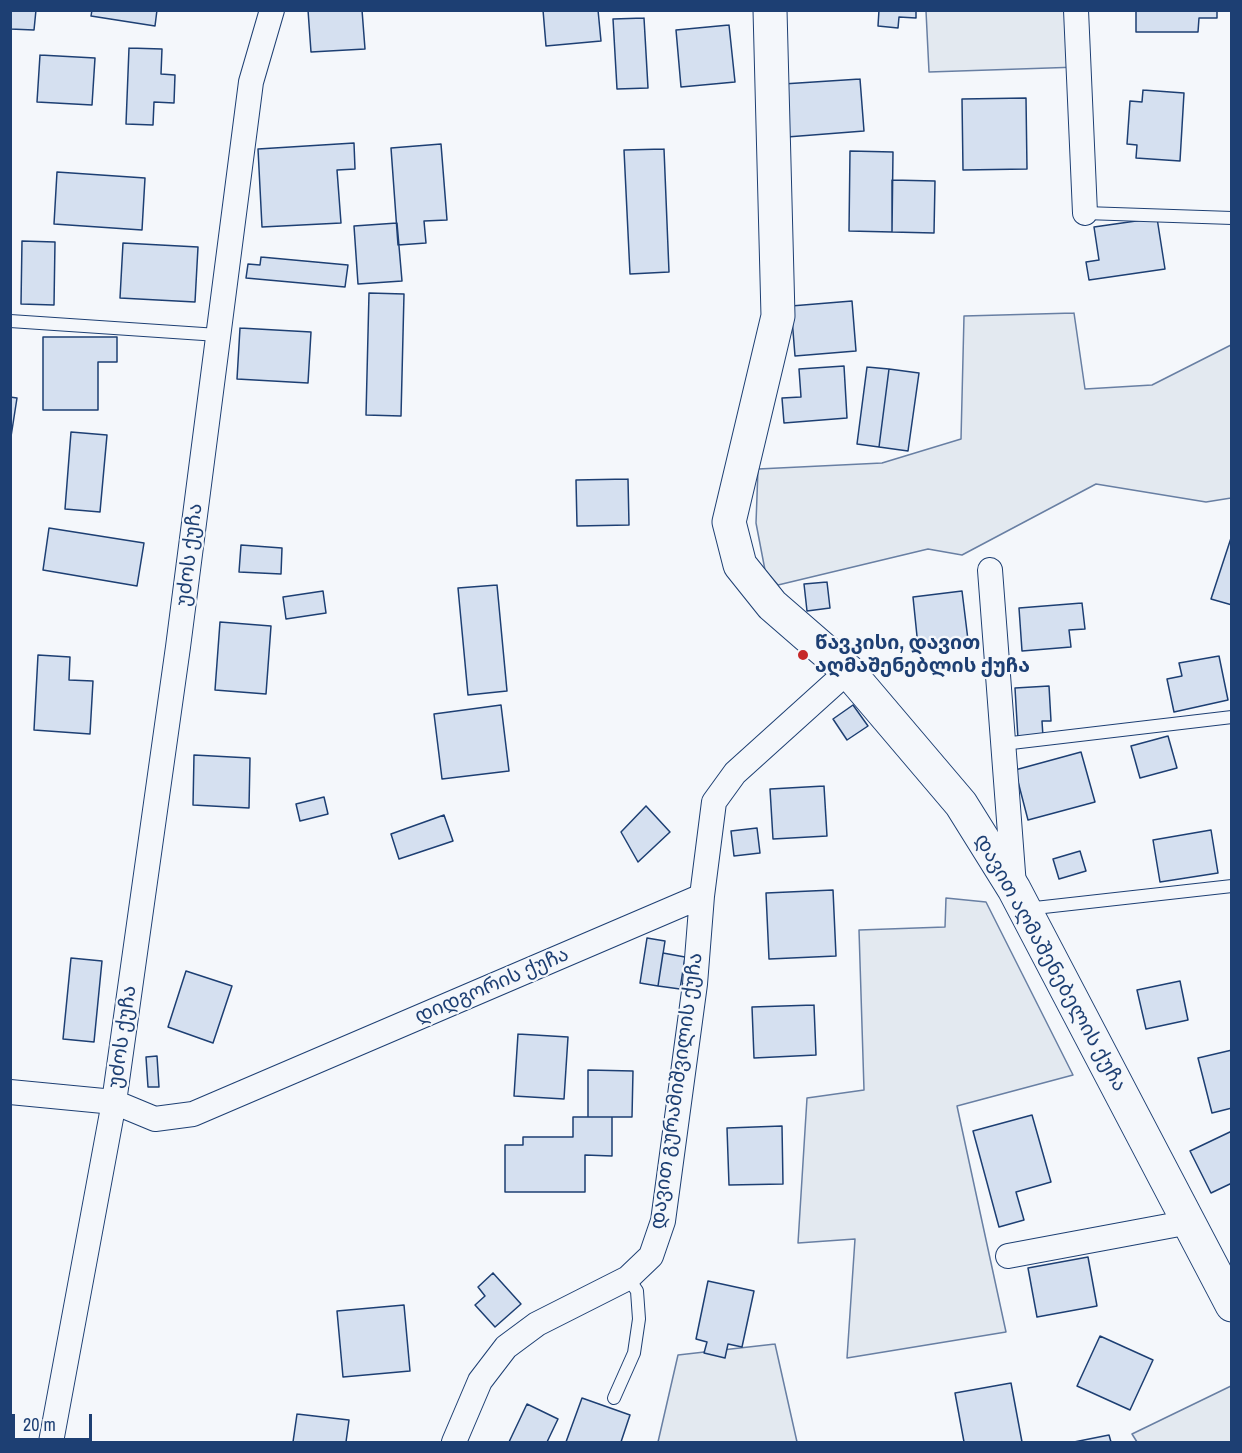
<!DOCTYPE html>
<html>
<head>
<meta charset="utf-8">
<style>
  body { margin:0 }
  #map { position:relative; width:1242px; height:1453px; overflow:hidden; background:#f4f7fb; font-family:"Archivo Narrow",sans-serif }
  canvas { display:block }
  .frame { position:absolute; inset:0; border:12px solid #1d3f73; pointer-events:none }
  .scale { position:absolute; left:12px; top:1414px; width:80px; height:27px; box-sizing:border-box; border:3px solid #1d3f73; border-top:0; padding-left:8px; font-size:18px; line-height:21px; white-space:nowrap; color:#1d3f73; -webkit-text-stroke:4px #f4f7fb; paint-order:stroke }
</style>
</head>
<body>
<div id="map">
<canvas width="1242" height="1453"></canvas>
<div class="frame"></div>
<div class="scale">20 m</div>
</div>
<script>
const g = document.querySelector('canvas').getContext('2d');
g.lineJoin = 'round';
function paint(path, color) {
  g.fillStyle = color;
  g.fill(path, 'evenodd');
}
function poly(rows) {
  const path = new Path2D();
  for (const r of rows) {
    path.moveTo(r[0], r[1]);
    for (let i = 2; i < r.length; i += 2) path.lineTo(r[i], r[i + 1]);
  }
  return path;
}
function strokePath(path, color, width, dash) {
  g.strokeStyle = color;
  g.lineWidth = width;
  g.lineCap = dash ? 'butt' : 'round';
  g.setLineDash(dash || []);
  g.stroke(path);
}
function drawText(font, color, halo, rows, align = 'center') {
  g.font = font + ' "Archivo Narrow","Noto Sans Georgian",sans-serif';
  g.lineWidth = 4.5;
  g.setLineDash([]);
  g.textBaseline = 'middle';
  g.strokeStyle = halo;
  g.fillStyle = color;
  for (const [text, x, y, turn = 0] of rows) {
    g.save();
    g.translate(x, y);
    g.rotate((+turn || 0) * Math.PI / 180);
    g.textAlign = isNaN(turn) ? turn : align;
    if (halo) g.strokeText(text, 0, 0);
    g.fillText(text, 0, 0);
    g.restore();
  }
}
const green = poly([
  [926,11,1076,11,1079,67,929,72,926,11],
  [1074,313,1085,389,1152,385,1231,345,1231,498,1206,502,1096,484,962,555,928,549,778,585,765,570,756,523,758,469,882,463,961,439,964,316,1074,313],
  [946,898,986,902,1073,1075,957,1106,1006,1332,847,1358,855,1239,798,1243,807,1098,864,1090,859,930,945,927,946,898],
  [775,1344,797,1442,658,1442,678,1355,775,1344],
  [1231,1386,1231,1442,1137,1442,1132,1434,1231,1386]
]);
paint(green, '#e3e9f0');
strokePath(green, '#687fa3', 1.5);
const building = poly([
  [10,10,36,10,34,30,10,29,10,10],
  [92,10,157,10,155,26,91,16,92,10],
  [308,10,362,10,365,49,311,52,308,10],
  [543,10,598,10,601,41,546,46,543,10],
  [879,10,916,10,916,18,899,17,898,28,878,26,879,10],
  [1136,10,1217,10,1217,18,1199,18,1198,32,1136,32,1136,10],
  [644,18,648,88,617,89,613,19,644,18],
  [729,25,735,82,681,87,676,30,729,25],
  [129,48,162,49,161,74,175,75,174,103,154,102,153,125,126,124,129,48],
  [40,55,95,58,92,105,37,102,40,55],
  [860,79,864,131,787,137,783,84,860,79],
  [1143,90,1184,93,1180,161,1136,158,1137,145,1127,144,1130,101,1142,102,1143,90],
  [1026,98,1027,169,963,170,962,99,1026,98],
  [354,143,355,169,337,170,341,223,262,227,258,149,354,143],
  [441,144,447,220,424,221,426,243,398,245,391,148,441,144],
  [664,149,669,272,630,274,624,150,664,149],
  [850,151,893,152,892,232,849,231,850,151],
  [57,172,145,178,142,230,54,224,57,172],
  [892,180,935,181,934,233,892,232,892,180],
  [1157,218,1165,269,1089,280,1086,262,1099,260,1094,227,1157,218],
  [397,223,402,281,358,284,354,226,397,223],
  [22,241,55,242,54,305,21,304,22,241],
  [123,243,198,247,195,302,120,298,123,243],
  [261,257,348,265,345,287,246,278,248,264,260,265,261,257],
  [369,293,404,294,401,416,366,415,369,293],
  [852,301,856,351,795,356,791,306,852,301],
  [240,328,311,332,308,383,237,379,240,328],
  [43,337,117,337,117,362,98,362,98,410,43,410,43,337],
  [844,366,847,418,784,423,782,398,801,397,799,369,844,366],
  [867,367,889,369,879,447,857,444,867,367],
  [889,369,919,373,908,451,879,447,889,369],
  [10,397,17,398,10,443,10,397],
  [71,432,107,435,100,512,65,509,71,432],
  [628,479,629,525,577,526,576,480,628,479],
  [49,528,144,543,137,586,43,570,49,528],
  [1232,535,1232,605,1211,599,1232,535],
  [241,545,282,548,281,574,239,572,241,545],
  [827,582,830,608,807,611,804,584,827,582],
  [497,585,507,691,468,695,458,588,497,585],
  [323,591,326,613,286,619,283,597,323,591],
  [962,591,968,640,918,646,913,597,962,591],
  [1082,603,1085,629,1069,630,1071,647,1022,651,1019,608,1082,603],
  [220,622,271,626,266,694,215,690,220,622],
  [38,655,70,657,69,680,93,681,90,734,34,730,38,655],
  [1219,656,1228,700,1174,712,1167,679,1182,676,1179,663,1219,656],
  [1049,686,1051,721,1042,721,1043,737,1018,739,1015,688,1049,686],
  [501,705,509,771,442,779,434,714,501,705],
  [853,705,868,726,847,740,833,719,853,705],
  [1168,736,1177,768,1140,778,1131,746,1168,736],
  [1081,752,1095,802,1028,820,1015,770,1081,752],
  [194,755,250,758,249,808,193,805,194,755],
  [824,786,827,836,773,839,770,789,824,786],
  [324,797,328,814,300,821,296,804,324,797],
  [646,806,670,832,638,862,621,832,646,806],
  [444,815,453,841,399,859,391,834,444,815],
  [757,828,760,853,734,856,731,831,757,828],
  [1211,830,1218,873,1160,882,1153,840,1211,830],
  [1080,851,1086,871,1059,879,1053,859,1080,851],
  [833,890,836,956,769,959,766,893,833,890],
  [647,938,665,941,658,986,640,983,647,938],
  [663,953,685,957,680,989,658,986,663,953],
  [71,958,102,961,94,1042,63,1039,71,958],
  [186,971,232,986,213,1043,168,1027,186,971],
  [1180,981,1188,1020,1146,1029,1137,990,1180,981],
  [814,1005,816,1055,754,1058,752,1007,814,1005],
  [518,1034,568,1037,564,1099,514,1096,518,1034],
  [1232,1050,1232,1108,1212,1113,1198,1058,1232,1050],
  [157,1056,159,1087,148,1087,146,1057,157,1056],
  [588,1070,633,1071,632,1117,588,1117,588,1070],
  [1032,1115,1051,1182,1016,1192,1024,1220,999,1227,973,1131,1032,1115],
  [573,1117,612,1117,612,1156,585,1155,585,1192,505,1192,505,1145,523,1145,523,1137,573,1137,573,1117],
  [782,1126,783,1184,729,1185,727,1128,782,1126],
  [1232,1131,1232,1183,1211,1193,1190,1151,1232,1131],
  [1088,1257,1097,1306,1037,1317,1028,1268,1088,1257],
  [493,1273,521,1304,495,1327,475,1305,485,1296,478,1287,493,1273],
  [708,1281,754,1291,742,1347,728,1344,725,1358,704,1353,707,1342,696,1339,708,1281],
  [404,1305,410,1371,343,1377,337,1311,404,1305],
  [1100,1336,1153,1360,1130,1410,1077,1386,1100,1336],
  [1011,1383,1022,1442,964,1442,955,1393,1011,1383],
  [582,1398,630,1415,621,1442,566,1442,582,1398],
  [527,1404,558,1419,547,1442,509,1442,527,1404],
  [297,1414,349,1420,346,1442,293,1442,297,1414],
  [1109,1435,1111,1442,1074,1442,1109,1435]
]);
paint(building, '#d5e0f0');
strokePath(building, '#1d3f73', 1.5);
const lane = poly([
  [1085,213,1232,218],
  [10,321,218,335],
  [1003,744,1232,717],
  [1026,909,1232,886],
  [614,1398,634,1353,639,1319,637,1291,628,1278]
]);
const street = poly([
  [1076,10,1085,213],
  [990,570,1014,886],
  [10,1092,114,1102,155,1119,193,1114,702,896,714,802,735,773,848,671],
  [1008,1256,1190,1222],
  [51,1442,114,1102,178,647,251,82,272,10],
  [454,1442,480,1381,506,1347,537,1324,628,1278,651,1256,663,1221,695,984,702,896]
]);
const secondary = poly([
  [770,10,778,316,729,522,740,565,772,605,848,671,961,804,1014,889,1232,1305]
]);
strokePath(lane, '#1d3f73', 14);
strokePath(street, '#1d3f73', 26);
strokePath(secondary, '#1d3f73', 35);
strokePath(lane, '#f4f7fb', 12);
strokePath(street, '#f4f7fb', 24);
strokePath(secondary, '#f4f7fb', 33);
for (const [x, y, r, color] of [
  [803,655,6,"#c62828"]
]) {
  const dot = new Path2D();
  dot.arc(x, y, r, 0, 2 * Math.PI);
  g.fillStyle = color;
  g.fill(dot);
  strokePath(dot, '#f4f7fb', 2);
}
drawText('20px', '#1d3f73', '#f4f7fb', [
  ["უძოს ქუჩა",190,555,-83],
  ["დავით აღმაშენებელის ქუჩა",1050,963,61],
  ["დიდგორის ქუჩა",492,986,-23],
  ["უძოს ქუჩა",123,1037,-82],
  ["დავით გურამიშვილის ქუჩა",677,1091,-82]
]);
drawText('bold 20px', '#1d3f73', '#f4f7fb', [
  ["წავკისი, დავით",815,644],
  ["აღმაშენებლის ქუჩა",815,667]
], 'left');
</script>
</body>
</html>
